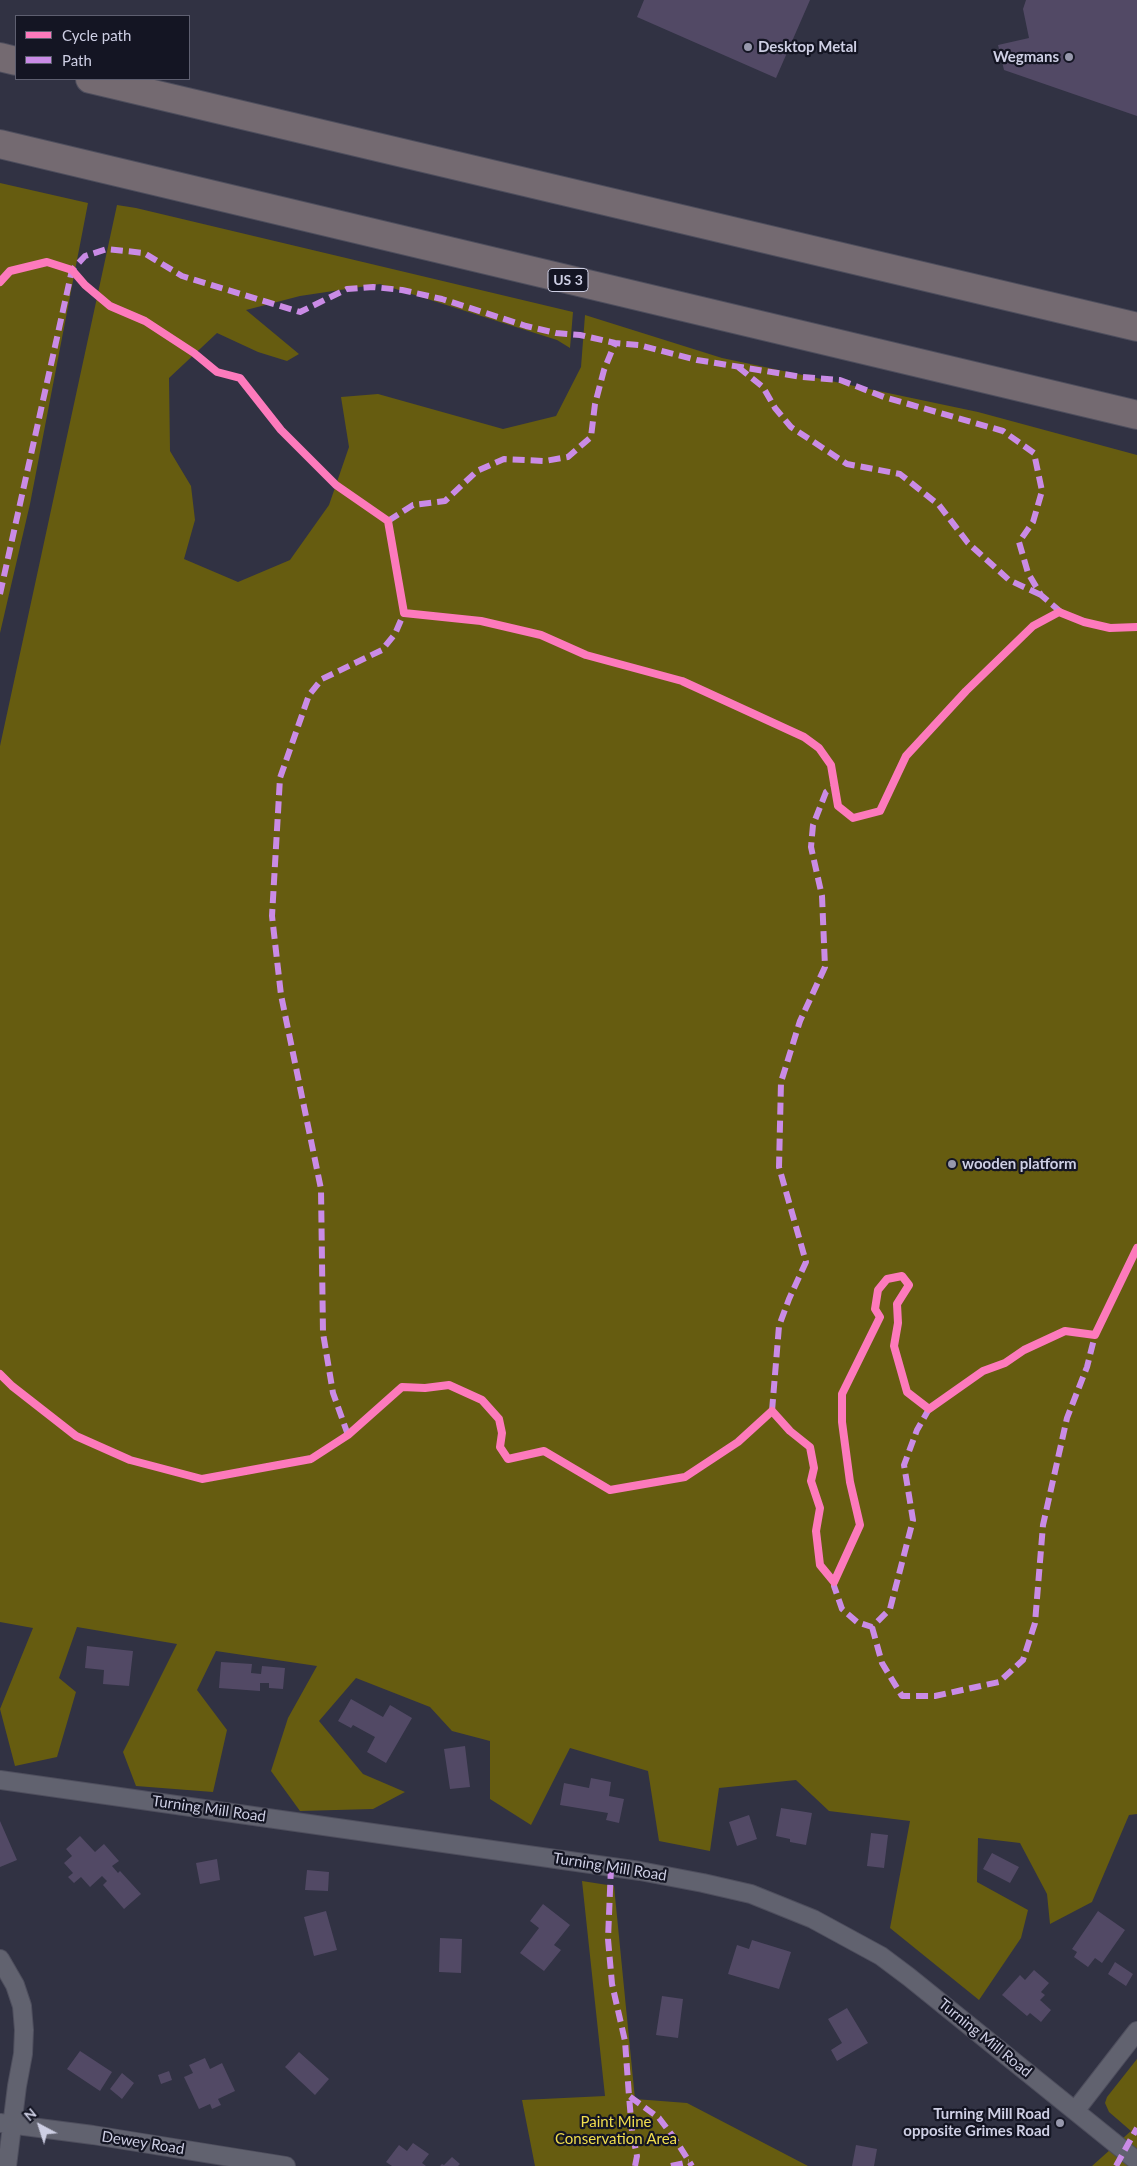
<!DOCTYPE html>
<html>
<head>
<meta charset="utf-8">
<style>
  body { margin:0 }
  #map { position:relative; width:1137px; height:2166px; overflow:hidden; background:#313243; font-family:Lato,sans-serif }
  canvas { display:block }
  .legend { position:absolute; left:15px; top:15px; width:175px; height:65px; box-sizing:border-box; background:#141523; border:1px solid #5e5f70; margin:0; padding:6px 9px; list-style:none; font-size:15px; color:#cecfe4 }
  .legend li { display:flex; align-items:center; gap:10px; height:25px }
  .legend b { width:25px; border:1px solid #5e5f70 }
  .north { position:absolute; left:15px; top:2101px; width:50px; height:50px; -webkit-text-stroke:4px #141523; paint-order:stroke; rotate:320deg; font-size:14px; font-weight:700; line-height:20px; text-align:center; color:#cecfe4 }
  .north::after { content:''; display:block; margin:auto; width:18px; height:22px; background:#cecfe4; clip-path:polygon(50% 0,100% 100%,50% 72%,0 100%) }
</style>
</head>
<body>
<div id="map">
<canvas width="1137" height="2166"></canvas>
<ul class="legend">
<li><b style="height:6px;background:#fd7abc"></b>Cycle path</li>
<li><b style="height:6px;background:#ca8be6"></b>Path</li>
</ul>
<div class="north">N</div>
</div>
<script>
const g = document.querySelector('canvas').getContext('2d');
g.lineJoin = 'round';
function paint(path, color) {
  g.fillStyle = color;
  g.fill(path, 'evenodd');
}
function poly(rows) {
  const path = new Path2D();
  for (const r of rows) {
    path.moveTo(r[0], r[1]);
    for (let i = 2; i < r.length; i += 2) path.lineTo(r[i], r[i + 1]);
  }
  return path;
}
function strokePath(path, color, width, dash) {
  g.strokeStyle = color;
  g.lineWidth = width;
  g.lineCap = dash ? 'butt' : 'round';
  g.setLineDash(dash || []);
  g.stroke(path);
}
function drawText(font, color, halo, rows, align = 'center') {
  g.font = font + ' Lato,sans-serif';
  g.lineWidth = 4.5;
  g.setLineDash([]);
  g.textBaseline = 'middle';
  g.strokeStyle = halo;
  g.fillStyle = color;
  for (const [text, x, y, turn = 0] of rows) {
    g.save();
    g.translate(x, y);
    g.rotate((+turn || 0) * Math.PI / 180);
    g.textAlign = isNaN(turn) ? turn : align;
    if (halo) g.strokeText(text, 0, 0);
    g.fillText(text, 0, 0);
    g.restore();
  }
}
paint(poly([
  [0,183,88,203,30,504,0,633],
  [117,205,136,208,573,312,570,348,557,340,380,284,300,296,246,310,299,354,287,361,258,352,217,333,169,378,170,451,191,486,195,520,184,559,238,582,290,560,329,505,349,447,341,397,378,394,503,429,556,416,581,367,585,315,722,358,978,412,1137,455,1137,1814,1129,1815,1092,1902,1050,1924,1047,1894,1020,1843,978,1838,977,1882,1028,1910,1021,1938,979,2000,890,1928,910,1821,829,1811,796,1780,719,1788,710,1851,659,1841,648,1771,570,1748,531,1825,490,1799,490,1741,452,1731,430,1707,356,1678,319,1721,363,1774,405,1792,373,1809,300,1811,271,1771,288,1718,317,1666,216,1651,197,1690,227,1730,213,1792,136,1786,123,1752,177,1644,77,1627,59,1678,76,1692,57,1757,15,1766,0,1709,33,1628,0,1622,0,746],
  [582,1881,614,1886,635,2099,687,2103,808,2166,535,2166,522,2100,605,2096],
  [1137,2059,1137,2166,1092,2166,1131,2131,1109,2112,1105,2103,1107,2097]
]), '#665c10');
paint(poly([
  [644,0,810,0,776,78,637,17],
  [1026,0,1137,0,1137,116,1004,70,998,45,1029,38,1023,9],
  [87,1646,133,1651,129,1686,103,1684,104,1670,85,1668],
  [221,1662,252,1664,251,1673,261,1674,262,1666,285,1668,283,1689,269,1688,269,1683,260,1683,260,1691,219,1688],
  [351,1699,383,1717,390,1705,412,1718,386,1763,367,1752,375,1737,353,1725,351,1728,338,1721],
  [465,1746,470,1787,450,1789,444,1749],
  [591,1778,611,1782,609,1796,624,1799,619,1823,606,1820,608,1813,560,1805,564,1783,589,1788],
  [781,1808,812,1813,806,1845,790,1842,790,1839,776,1836],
  [749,1815,757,1839,737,1846,729,1822],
  [0,1821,17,1860,0,1867],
  [871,1833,888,1835,884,1868,867,1866],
  [80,1836,95,1852,104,1844,119,1861,112,1866,118,1873,120,1871,141,1894,124,1909,103,1885,107,1881,102,1876,90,1887,81,1877,74,1883,68,1877,73,1873,64,1863,72,1856,66,1849],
  [992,1853,1019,1867,1010,1883,983,1869],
  [217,1859,220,1880,200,1884,196,1863],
  [307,1870,329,1872,328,1891,305,1890],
  [543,1904,570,1925,554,1945,561,1950,544,1971,520,1953,539,1928,530,1921],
  [326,1911,337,1950,314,1956,304,1917],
  [1098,1911,1125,1930,1102,1963,1095,1958,1088,1967,1074,1957,1077,1952,1072,1949],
  [440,1938,462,1939,461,1973,439,1972],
  [752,1940,791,1952,779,1989,728,1974,737,1945,749,1949],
  [1115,1962,1133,1974,1126,1986,1108,1974],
  [1034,1970,1049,1983,1041,1992,1045,1995,1040,2000,1051,2010,1041,2022,1030,2013,1027,2016,1002,1995,1020,1975,1025,1980],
  [662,1996,683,1999,678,2038,656,2035],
  [847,2008,868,2043,837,2061,831,2050,842,2043,828,2019],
  [80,2051,112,2072,100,2091,67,2069],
  [299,2052,329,2079,315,2095,285,2067],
  [205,2058,210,2069,222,2063,235,2091,218,2099,221,2105,212,2109,210,2104,199,2109,184,2077,193,2073,189,2065],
  [169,2071,172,2080,161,2084,158,2075],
  [122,2073,134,2083,122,2099,110,2089],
  [413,2143,429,2154,422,2163,426,2166,392,2166,386,2162,399,2145,407,2151],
  [856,2145,877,2149,874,2166,852,2166],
  [452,2157,460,2164,458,2166,440,2166,442,2164,444,2165]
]), '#524965');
const street = poly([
  [0,1780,640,1871,703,1883,751,1894,813,1919,881,1956,909,1977,1137,2161],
  [0,1959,15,1985,22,2006,24,2030,23,2054,17,2086,7,2166],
  [1075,2111,1137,2031],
  [0,2123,93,2135,286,2166]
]);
const highway = poly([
  [0,57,16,61],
  [90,79,1137,327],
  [0,144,1137,415]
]);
strokePath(street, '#4e4e5d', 20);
strokePath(highway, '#4e4e5d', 30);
strokePath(street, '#61626f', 18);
strokePath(highway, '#746a71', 28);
strokePath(poly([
  [738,367,763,387,775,408,791,427,847,464,900,474,939,505,968,543,1009,580,1041,595],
  [388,521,413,505,445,501,477,471,504,459,545,461,568,457,591,437,595,404,604,370,615,343],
  [0,594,72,270,85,256,107,249,144,253,182,276,300,312,347,289,373,287,402,290,442,299,526,326,556,333,580,335,615,343,639,345,697,360,802,377,840,380,884,397,1003,431,1034,453,1042,491,1033,522,1019,542,1028,573,1041,595,1062,613],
  [772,1411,779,1326,789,1299,806,1262,779,1167,781,1082,800,1021,825,967,822,896,811,847,813,825,826,792,835,786],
  [348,1435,333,1393,323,1333,321,1189,281,995,272,916,280,778,309,695,322,679,382,650,395,634,404,613],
  [834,1582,834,1586,842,1609,857,1622,872,1627,890,1609,913,1520,904,1465,917,1430,929,1409],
  [872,1627,882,1663,902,1696,935,1696,999,1682,1023,1660,1035,1623,1043,1525,1067,1418,1087,1367,1095,1335],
  [611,1867,608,1939,612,1984,625,2041,629,2096],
  [635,2166,637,2156,632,2131,629,2096,659,2118,675,2139,692,2166],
  [671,2166,689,2162],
  [1116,2166,1137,2128]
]), '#ca8be6', 6, [12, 6]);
strokePath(poly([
  [0,282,10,271,47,262,72,270,85,285,110,306,145,321,194,353,217,372,240,378,281,430,336,485,388,521,404,613,481,621,541,635,586,655,682,681,804,737,819,748,831,765,838,806,853,818,880,811,906,756,966,691,1033,626,1059,612,1084,622,1110,628,1137,627],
  [0,1374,12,1386,76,1436,130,1460,202,1479,311,1459,348,1435,402,1387,425,1388,449,1385,482,1400,499,1419,502,1433,500,1447,508,1459,544,1451,610,1490,685,1477,738,1442,772,1411,790,1431,810,1447,814,1468,811,1481,820,1508,816,1531,820,1565,834,1582,860,1525,850,1482,842,1422,842,1394,880,1317,875,1309,878,1290,887,1279,902,1276,909,1285,897,1304,898,1323,894,1346,907,1392,929,1409,983,1371,1005,1363,1024,1350,1065,1331,1095,1335,1137,1248]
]), '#fd7abc', 8);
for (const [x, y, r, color] of [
  [748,47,5,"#9798ac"],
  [1069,57,5,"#9798ac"],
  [952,1164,5,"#9798ac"],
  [1060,2123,5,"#9798ac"]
]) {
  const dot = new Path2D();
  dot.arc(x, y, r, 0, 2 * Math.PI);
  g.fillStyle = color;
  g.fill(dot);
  strokePath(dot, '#141523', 2);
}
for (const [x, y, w] of [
  [568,280,40]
]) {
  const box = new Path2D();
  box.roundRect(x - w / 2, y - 11.5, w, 23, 4);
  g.fillStyle = '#141523';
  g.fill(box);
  strokePath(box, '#cecfe4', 1);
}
drawText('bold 14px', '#cecfe4', null, [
  ["US 3",568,280]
]);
drawText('bold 15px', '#cecfe4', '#141523', [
  ["Desktop Metal",758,47],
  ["Wegmans",1059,57,"right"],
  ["wooden platform",962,1164],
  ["Turning Mill Road",1050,2114,"right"],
  ["opposite Grimes Road",1050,2131,"right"]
], 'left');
drawText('15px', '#cecfe4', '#141523', [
  ["Turning Mill Road",209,1809,8],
  ["Turning Mill Road",610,1867,9],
  ["Turning Mill Road",985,2038,39],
  ["Dewey Road",143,2143,9]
]);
drawText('15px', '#f1de4f', '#141523', [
  ["Paint Mine",616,2122],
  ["Conservation Area",616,2139]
]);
</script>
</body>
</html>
